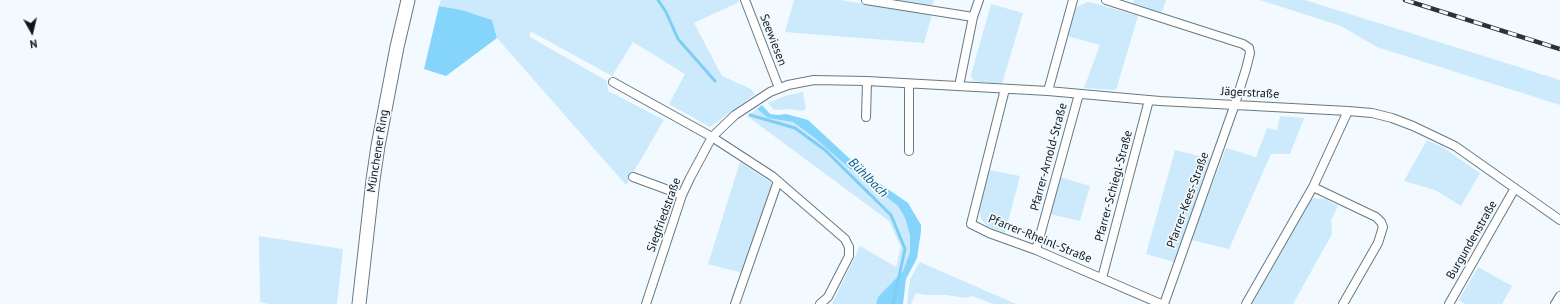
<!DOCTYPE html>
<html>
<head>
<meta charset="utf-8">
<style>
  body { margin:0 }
  #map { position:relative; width:1560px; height:304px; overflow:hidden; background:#f2faff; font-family:"PT Sans",sans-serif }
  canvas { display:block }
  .north { position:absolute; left:12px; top:12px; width:40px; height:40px; -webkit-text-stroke:3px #f2faff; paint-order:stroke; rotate:172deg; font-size:11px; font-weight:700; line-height:16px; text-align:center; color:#0e161a }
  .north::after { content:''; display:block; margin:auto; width:14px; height:18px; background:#0e161a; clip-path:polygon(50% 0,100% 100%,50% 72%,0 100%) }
</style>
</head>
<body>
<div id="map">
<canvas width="1560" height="304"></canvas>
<div class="north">N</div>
</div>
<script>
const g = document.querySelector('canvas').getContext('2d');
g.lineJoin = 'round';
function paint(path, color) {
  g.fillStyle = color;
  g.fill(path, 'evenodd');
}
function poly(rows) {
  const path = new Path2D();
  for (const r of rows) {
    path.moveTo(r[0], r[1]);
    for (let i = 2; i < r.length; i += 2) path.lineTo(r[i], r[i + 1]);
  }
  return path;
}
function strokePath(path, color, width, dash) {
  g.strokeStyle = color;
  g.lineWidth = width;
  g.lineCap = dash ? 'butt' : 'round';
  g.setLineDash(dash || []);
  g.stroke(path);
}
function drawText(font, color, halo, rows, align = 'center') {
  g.font = font + ' "PT Sans",sans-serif';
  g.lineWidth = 3.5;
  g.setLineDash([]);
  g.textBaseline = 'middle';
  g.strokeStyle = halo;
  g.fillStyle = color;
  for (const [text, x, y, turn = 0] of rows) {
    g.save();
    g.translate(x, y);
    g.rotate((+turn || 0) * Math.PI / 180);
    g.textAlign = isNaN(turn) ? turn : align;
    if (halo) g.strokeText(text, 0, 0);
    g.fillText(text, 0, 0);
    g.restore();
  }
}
paint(poly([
  [441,0,738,0,739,2,694,23,722,76,751,89,755,94,710,127,669,104,685,74,633,42,612,76,530,31,530,37,607,81,608,91,664,120,626,185,497,38,492,20,462,10,439,6],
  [794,0,840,0,932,15,924,43,785,32],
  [896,0,934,0,932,6],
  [1134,0,1166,0,1161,14,1132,5],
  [1260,0,1305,0,1560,80,1560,105,1377,47,1341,26],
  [1087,2,1094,3,1138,16,1116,90,1084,88,1100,45,1067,36,1074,11,1077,7],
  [991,4,1023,13,1002,84,973,81,971,75],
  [803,92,806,109,803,111,789,109,777,110,773,109,768,103,785,96],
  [757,109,768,118,793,122,816,139,850,169,898,206,905,218,910,237,910,252,903,271,878,297,876,304,832,304,860,246,896,267,901,247,889,221,747,116],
  [1280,116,1304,118,1290,154,1271,154,1229,249,1191,240,1226,148,1256,157,1267,128,1277,130],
  [1427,140,1444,148,1480,173,1461,206,1435,190,1404,181],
  [1175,150,1211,159,1174,262,1146,254],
  [740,162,770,182,772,185,742,273,708,264],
  [989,170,1020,176,1005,233,987,226,981,219,980,213,979,205],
  [1060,177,1090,186,1080,221,1050,214],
  [1313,198,1325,199,1338,206,1331,220,1332,234,1293,304,1251,304,1307,203],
  [259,236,343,249,337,304,269,304,260,302],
  [920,262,929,266,1016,304,993,304,972,296,966,298,946,295,927,295,916,293,911,304,907,304,910,279],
  [1478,267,1512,286,1502,304,1465,304,1459,300]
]), '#cceafb');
paint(poly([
  [439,6,462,10,492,20,497,38,446,76,424,69],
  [762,105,770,114,778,115,786,114,808,120,850,159,879,183,908,203,918,220,921,225,921,231,917,258,906,279,903,304,876,304,878,297,903,271,910,252,910,236,905,218,898,206,850,169,816,139,793,122,768,118,757,109]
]), '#85d4fc');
strokePath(poly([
  [658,0,666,12,678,39,715,81],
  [750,115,795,128,825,150,891,215,905,249,893,304]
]), '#7ecdf4', 3);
const minor = poly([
  [745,0,779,88],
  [866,0,973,17],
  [1106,0,1243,44,1249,48,1250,53,1246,69,1235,104,1164,304],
  [613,82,712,137,772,176,845,239,849,247,849,256,828,297,820,304],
  [909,84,909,151],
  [959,86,973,17,979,0],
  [1005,89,971,224,989,233,1036,250,1161,304],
  [1048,91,1073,0],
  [866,117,867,81],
  [633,177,682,195],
  [1313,187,1376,217,1381,222,1383,227,1378,243,1343,304],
  [1036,250,1079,94],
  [1102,278,1149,100],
  [646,304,682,195,690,178,712,137,735,115,770,92,788,85,814,80,867,81,1048,91,1160,101,1348,111,1372,113,1392,118,1413,126,1455,146,1560,220],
  [735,304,778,181],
  [1246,304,1313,187,1348,111],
  [1449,304,1515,188],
  [1555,304,1560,296]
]);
const primary = poly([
  [359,304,373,180,378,146,397,47,408,0]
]);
strokePath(minor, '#667983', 10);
strokePath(primary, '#667983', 15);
strokePath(minor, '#fff', 8);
strokePath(primary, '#fff', 13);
const rail = poly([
  [1405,0,1560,49]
]);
strokePath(rail, '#2b3337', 4.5);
strokePath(rail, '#f2faff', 3, [9]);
drawText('12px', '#0e161a', '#f2faff', [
  ["Seewiesen",773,40,69],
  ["Jägerstraße",1250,93,3],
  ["Münchener Ring",378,151,-81],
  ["Pfarrer-Arnold-Straße",1049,157,-75],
  ["Pfarrer-Schiegl-Straße",1114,186,-75],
  ["Pfarrer-Kees-Straße",1188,200,-70],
  ["Siegfriedstraße",664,215,-70],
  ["Pfarrer-Rheinl-Straße",1040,239,22],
  ["Burgundenstraße",1472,240,-60]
]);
drawText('italic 13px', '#075e7f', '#f2faff', [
  ["Bühlbach",868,178,45]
]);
</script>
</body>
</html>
